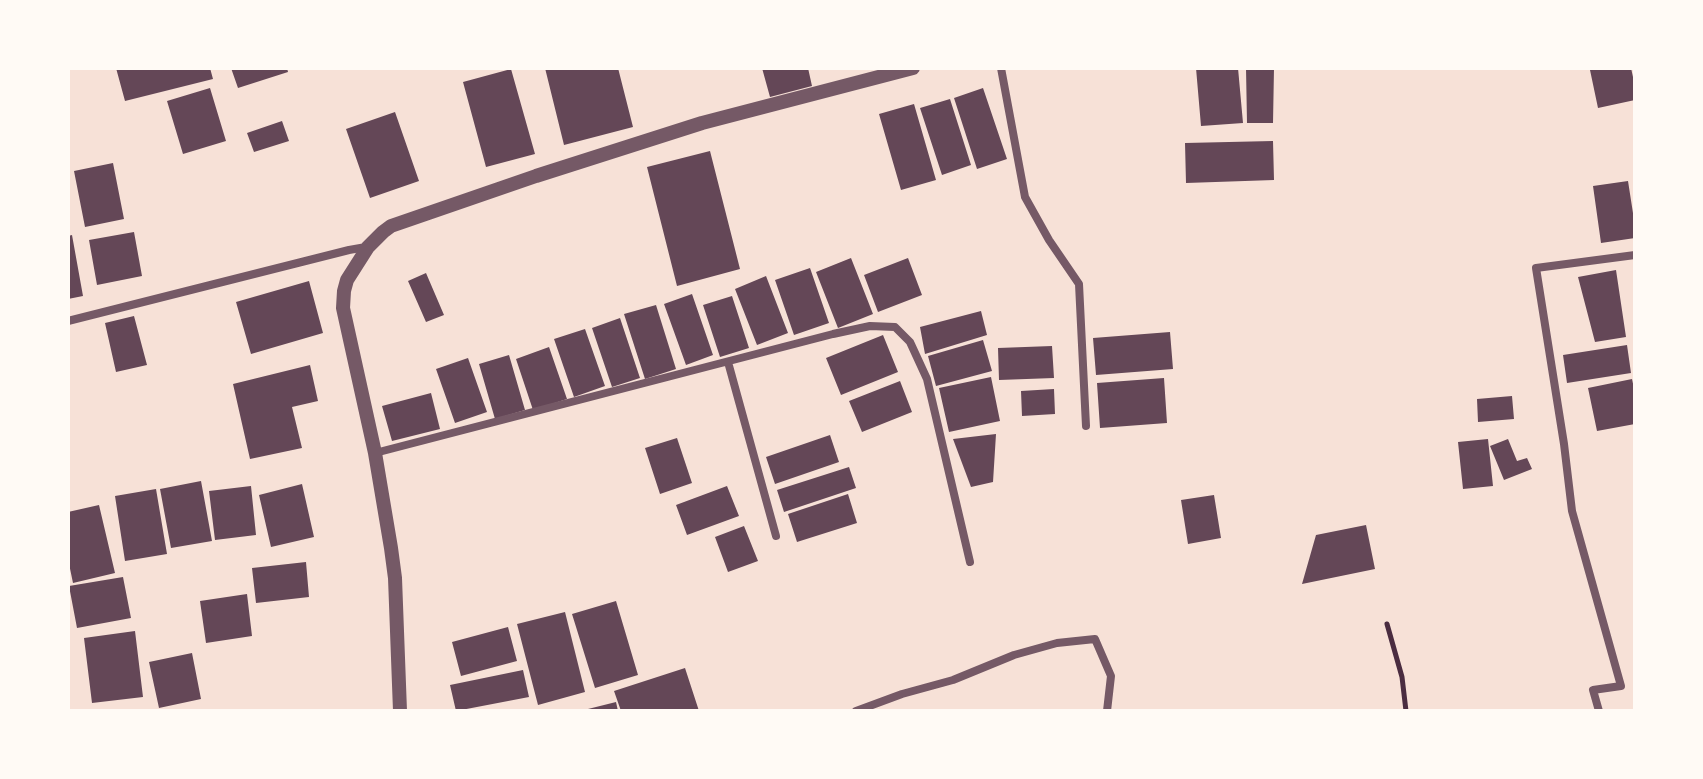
<!DOCTYPE html>
<html>
<head>
<meta charset="utf-8">
<style>
  body { margin:0 }
  #map { position:relative; width:1703px; height:779px; overflow:hidden; background:#f7e1d7; font-family:Barlow,sans-serif }
  canvas { display:block }
  .frame { position:absolute; inset:0; border:70px solid #fffaf5; pointer-events:none }
</style>
</head>
<body>
<div id="map">
<canvas width="1703" height="779"></canvas>
<div class="frame"></div>
</div>
<script>
const g = document.querySelector('canvas').getContext('2d');
g.lineJoin = 'round';
function paint(path, color) {
  g.fillStyle = color;
  g.fill(path, 'evenodd');
}
function poly(rows) {
  const path = new Path2D();
  for (const r of rows) {
    path.moveTo(r[0], r[1]);
    for (let i = 2; i < r.length; i += 2) path.lineTo(r[i], r[i + 1]);
  }
  return path;
}
function strokePath(path, color, width, dash) {
  g.strokeStyle = color;
  g.lineWidth = width;
  g.lineCap = dash ? 'butt' : 'round';
  g.setLineDash(dash || []);
  g.stroke(path);
}
paint(poly([
  [116,68,210,68,213,79,125,101],
  [231,68,287,68,288,72,238,88],
  [545,68,618,68,633,127,564,145],
  [762,68,808,68,812,86,770,97],
  [1196,68,1238,68,1243,123,1201,126],
  [1246,68,1274,68,1273,123,1247,123],
  [1599,68,1631,68,1635,86,1635,100,1598,108,1590,70],
  [511,69,535,154,486,167,463,82],
  [210,88,226,141,183,154,167,101],
  [983,88,1007,159,977,169,954,98],
  [950,99,971,165,942,175,920,108],
  [914,104,936,180,901,190,879,114],
  [395,112,419,181,370,198,346,129],
  [282,121,289,141,254,152,247,133],
  [1273,141,1274,180,1186,183,1185,143],
  [710,151,740,269,677,286,647,167],
  [113,163,124,219,85,227,74,171],
  [1628,181,1635,226,1635,238,1601,243,1593,186],
  [134,232,142,276,97,285,89,240],
  [72,235,83,296,68,299,68,236],
  [851,258,873,314,838,328,816,272],
  [908,258,922,295,878,312,864,275],
  [810,268,829,323,794,335,775,280],
  [1616,270,1626,337,1595,342,1578,277],
  [426,273,444,315,426,322,408,281],
  [766,276,788,333,757,345,735,289],
  [309,281,323,333,251,354,236,302],
  [692,294,713,355,686,365,664,304],
  [732,296,749,348,720,357,703,305],
  [656,305,676,369,645,379,624,314],
  [981,311,987,335,925,354,920,327],
  [134,316,147,365,116,372,105,323],
  [620,318,640,378,612,387,592,328],
  [585,329,605,386,574,397,554,339],
  [1170,332,1173,369,1096,375,1093,338],
  [883,335,898,372,841,395,826,358],
  [983,340,992,371,936,386,928,356],
  [1627,345,1631,373,1567,383,1563,355],
  [1052,346,1054,378,999,380,998,348],
  [549,347,567,399,533,410,516,359],
  [509,355,525,410,495,419,479,364],
  [468,358,487,412,455,423,436,369],
  [310,365,318,401,292,407,302,448,250,459,233,384],
  [991,377,1000,421,949,432,939,388],
  [1164,378,1167,423,1100,428,1097,383],
  [1632,379,1635,393,1635,424,1597,431,1588,388],
  [900,381,912,412,862,432,849,401],
  [1054,389,1055,414,1022,416,1021,391],
  [431,393,440,429,392,441,382,406],
  [1512,396,1514,419,1478,422,1477,399],
  [996,434,993,482,971,487,953,439],
  [830,435,839,462,775,484,766,457],
  [677,438,692,483,660,494,645,448],
  [1488,439,1493,486,1463,489,1458,442],
  [1508,439,1517,461,1527,458,1532,469,1504,480,1490,446],
  [849,467,856,488,784,512,777,490],
  [201,481,212,541,171,548,160,489],
  [302,484,314,537,271,547,259,495],
  [251,486,256,535,215,540,209,491],
  [727,486,739,516,687,535,676,505],
  [156,489,167,554,125,561,115,496],
  [848,494,857,523,797,542,788,514],
  [1214,495,1221,538,1188,544,1181,500],
  [99,505,115,573,73,583,68,559,68,512],
  [1366,525,1375,569,1302,584,1316,535],
  [744,526,758,561,728,572,715,537],
  [306,562,309,597,256,603,252,568],
  [123,577,131,618,77,628,69,586],
  [247,594,252,636,206,643,200,601],
  [616,601,638,675,595,688,572,614],
  [565,612,585,692,538,705,517,624],
  [508,627,517,661,461,676,452,642],
  [135,631,143,697,92,703,84,638],
  [192,653,201,699,159,708,149,662],
  [685,668,699,711,621,711,614,691],
  [523,670,529,697,456,711,450,685],
  [616,702,618,711,584,711,584,710]
]), '#644757');
strokePath(poly([
  [1387,624,1402,677,1406,711]
]), '#4a2c40', 5);
strokePath(poly([
  [1001,68,1025,197,1049,240,1079,284,1086,426],
  [68,321,349,250,366,247],
  [728,362,776,536],
  [375,453,833,334,870,326,895,327,910,342,927,379,970,562],
  [856,711,902,694,953,680,1014,655,1057,643,1095,639,1111,676,1107,711],
  [1599,711,1593,690,1621,686,1572,511,1564,444,1536,268,1635,255]
]), '#755966', 8);
strokePath(poly([
  [400,711,395,578,391,548,375,453,343,308,344,291,347,280,368,247,383,232,391,226,536,176,702,123,913,68]
]), '#755966', 14);
</script>
</body>
</html>
